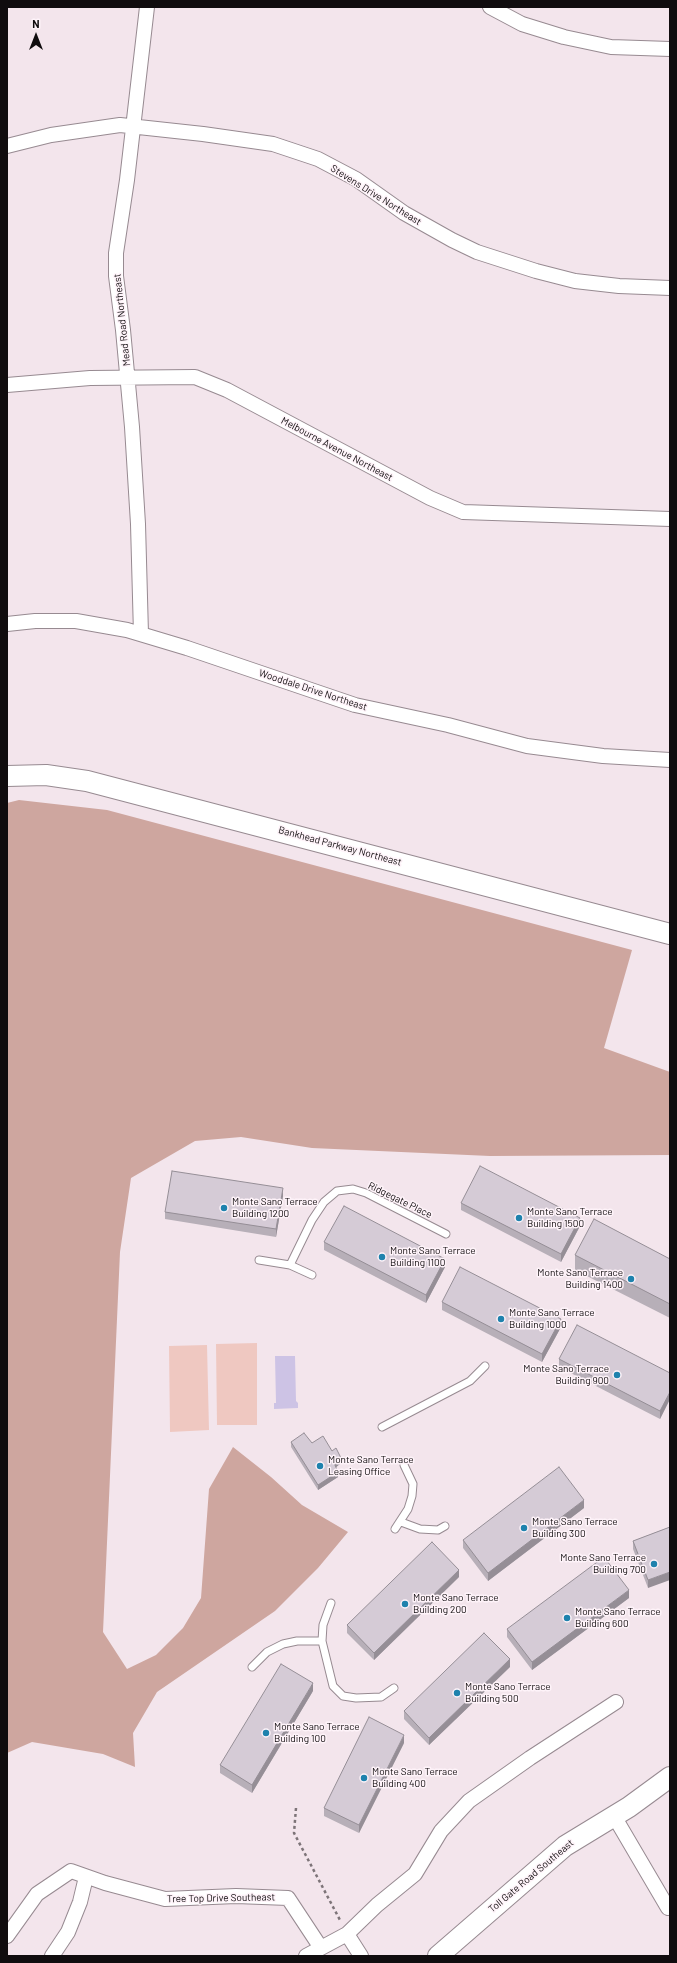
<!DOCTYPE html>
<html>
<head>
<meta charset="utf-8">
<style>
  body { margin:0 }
  #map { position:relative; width:677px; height:1963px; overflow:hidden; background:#f3e5ec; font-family:Barlow,sans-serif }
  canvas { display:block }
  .frame { position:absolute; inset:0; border:8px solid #100c0e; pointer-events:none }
  .north { position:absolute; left:16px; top:16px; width:40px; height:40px; -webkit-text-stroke:3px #fef3f9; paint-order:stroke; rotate:0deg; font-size:11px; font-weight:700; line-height:16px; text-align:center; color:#100c0e }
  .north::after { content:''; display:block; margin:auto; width:14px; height:18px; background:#100c0e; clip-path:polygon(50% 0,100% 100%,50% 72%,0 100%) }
</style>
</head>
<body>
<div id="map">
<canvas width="677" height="1963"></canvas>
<div class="frame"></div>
<div class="north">N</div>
</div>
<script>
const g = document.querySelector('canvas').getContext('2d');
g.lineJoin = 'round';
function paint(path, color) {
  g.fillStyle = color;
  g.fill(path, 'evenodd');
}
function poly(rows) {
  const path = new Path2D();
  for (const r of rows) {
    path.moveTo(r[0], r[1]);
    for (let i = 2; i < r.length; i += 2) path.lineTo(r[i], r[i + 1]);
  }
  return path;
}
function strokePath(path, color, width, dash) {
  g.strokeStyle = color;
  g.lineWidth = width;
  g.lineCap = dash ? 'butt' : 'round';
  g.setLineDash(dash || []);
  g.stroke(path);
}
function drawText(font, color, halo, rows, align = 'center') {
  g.font = font + ' Barlow,sans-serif';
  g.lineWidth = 3;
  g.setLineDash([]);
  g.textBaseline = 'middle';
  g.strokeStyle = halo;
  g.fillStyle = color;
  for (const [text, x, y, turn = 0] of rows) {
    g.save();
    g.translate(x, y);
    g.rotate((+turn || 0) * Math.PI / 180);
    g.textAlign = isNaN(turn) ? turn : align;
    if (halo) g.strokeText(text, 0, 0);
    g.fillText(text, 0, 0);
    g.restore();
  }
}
paint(poly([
  [257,1343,257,1425,217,1425,216,1344],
  [207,1345,209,1430,170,1432,169,1346]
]), '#efc8c1');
paint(poly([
  [19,800,107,810,632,950,604,1048,670,1072,670,1155,490,1156,312,1148,241,1137,195,1141,131,1178,120,1252,103,1632,127,1669,156,1655,183,1628,201,1598,209,1489,233,1447,271,1477,302,1505,348,1532,318,1568,275,1611,157,1692,133,1733,135,1767,103,1754,32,1742,7,1753,7,803]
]), '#cea69f');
paint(poly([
  [275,1356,295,1356,296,1401,298,1403,298,1408,274,1409,274,1403,276,1403]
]), '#cdc3e5');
const lane = poly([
  [259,1260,290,1265,312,1275],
  [290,1265,312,1220,324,1202,337,1191,353,1189,366,1193,446,1234],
  [382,1427,470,1381,485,1366],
  [401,1522,420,1529,438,1530,445,1526],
  [395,1529,408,1509,412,1496,413,1484,404,1465],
  [331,1603,323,1625,322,1641,333,1686,343,1696,356,1698,381,1697,394,1688],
  [252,1667,267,1652,283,1644,297,1641,322,1641]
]);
const street = poly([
  [490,7,522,24,564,37,611,47,670,49],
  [7,146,51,135,120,125,203,134,273,144,318,159,356,179,404,213,452,240,477,252,536,271,575,281,619,286,670,288],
  [7,385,90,378,195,377,227,390,430,498,463,512,670,519],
  [7,624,35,621,76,621,127,630,187,648,355,705,448,725,527,746,603,756,670,760],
  [141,634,138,524,132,427,123,330,116,276,116,253,127,180,147,7],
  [614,1816,668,1908],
  [347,1934,361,1956],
  [7,1936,37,1894,71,1871,105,1883,165,1899,236,1896,288,1898,321,1948],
  [52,1956,68,1932,80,1902,86,1877],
  [306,1956,347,1934,377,1905,415,1874,441,1831,469,1801,530,1758,616,1702]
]);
const secondary = poly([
  [7,776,46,775,87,781,670,934],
  [438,1956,565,1846,629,1807,670,1777]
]);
strokePath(lane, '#978a91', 9);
strokePath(street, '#978a91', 16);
strokePath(secondary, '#978a91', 22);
strokePath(poly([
  [296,1808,294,1833,341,1922]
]), '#7d7478', 2.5, [3, 3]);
strokePath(lane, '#fff', 7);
strokePath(street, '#fff', 14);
strokePath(secondary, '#fff', 20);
paint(poly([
  [283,1196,276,1237,165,1219,165,1212],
  [461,1203,580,1226,561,1262,461,1210],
  [324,1242,445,1267,426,1303,324,1250],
  [575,1255,670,1259,670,1318,575,1270],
  [442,1302,561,1327,542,1362,442,1310],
  [559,1359,670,1373,670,1399,660,1419,559,1367],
  [291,1442,312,1443,341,1463,336,1467,338,1477,318,1490,291,1447],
  [584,1508,488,1581,463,1548,463,1540],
  [670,1527,648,1588,633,1549,633,1541],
  [459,1577,374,1660,347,1633,347,1625],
  [629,1598,532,1670,507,1637,507,1629],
  [510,1667,429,1745,404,1719,404,1711],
  [313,1691,252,1793,220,1773,220,1765],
  [404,1743,359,1833,324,1816,324,1808]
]), '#b7afb8');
paint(poly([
  [283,1188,283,1196,276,1237,276,1229],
  [580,1218,580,1226,561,1262,561,1254],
  [445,1259,445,1267,426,1303,426,1295],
  [561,1319,561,1327,542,1362,542,1354],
  [670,1392,670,1399,660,1419,660,1411],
  [341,1458,341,1463,334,1469,334,1463],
  [338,1472,338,1477,318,1490,318,1485],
  [584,1500,584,1508,488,1581,488,1573],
  [459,1570,459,1577,374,1660,374,1653],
  [670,1572,670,1580,648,1588,648,1580],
  [629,1590,629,1598,532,1670,532,1662],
  [510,1659,510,1667,429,1745,429,1738],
  [313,1683,313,1691,252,1793,252,1785],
  [404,1735,404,1743,359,1833,359,1825]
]), '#958e96');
const building = poly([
  [480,1166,580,1218,561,1254,461,1203,480,1166],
  [172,1171,283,1188,276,1229,165,1212,172,1171],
  [344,1206,445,1259,426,1295,324,1242,344,1206],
  [594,1219,670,1259,670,1304,575,1255,594,1219],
  [460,1267,561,1319,542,1354,442,1302,460,1267],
  [577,1325,670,1373,670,1392,660,1411,559,1359,577,1325],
  [304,1433,312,1443,323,1436,332,1451,336,1448,341,1458,334,1463,338,1472,318,1485,291,1442,304,1433],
  [559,1467,584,1500,488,1573,463,1540,559,1467],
  [670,1527,670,1572,648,1580,633,1541,670,1527],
  [432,1542,459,1570,374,1653,347,1625,432,1542],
  [604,1557,629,1590,532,1662,507,1629,604,1557],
  [484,1633,510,1659,429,1738,404,1711,484,1633],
  [281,1664,313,1683,252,1785,220,1765,281,1664],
  [369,1717,404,1735,359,1825,324,1808,369,1717]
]);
paint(building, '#d5cbd6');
strokePath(building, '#958e96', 1);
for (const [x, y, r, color] of [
  [224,1208,4,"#1e82ad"],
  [519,1218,4,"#1e82ad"],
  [382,1257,4,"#1e82ad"],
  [631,1279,4,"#1e82ad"],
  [501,1319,4,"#1e82ad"],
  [617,1375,4,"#1e82ad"],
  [320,1466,4,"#1e82ad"],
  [524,1528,4,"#1e82ad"],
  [654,1564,4,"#1e82ad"],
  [405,1604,4,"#1e82ad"],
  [567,1618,4,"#1e82ad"],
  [457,1693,4,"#1e82ad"],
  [266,1733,4,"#1e82ad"],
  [364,1778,4,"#1e82ad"]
]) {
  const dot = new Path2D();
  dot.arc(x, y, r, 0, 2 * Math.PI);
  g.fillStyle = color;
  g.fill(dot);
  strokePath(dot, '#fef3f9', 1.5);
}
drawText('10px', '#100c0e', '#fef3f9', [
  ["Stevens Drive Northeast",376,195,32],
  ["Mead Road Northeast",122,320,-96],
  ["Melbourne Avenue Northeast",337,449,28],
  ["Wooddale Drive Northeast",313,690,18],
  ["Bankhead Parkway Northeast",340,846,15],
  ["Ridgegate Place",400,1200,26],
  ["Toll Gate Road Southeast",531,1876,-40],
  ["Tree Top Drive Southeast",221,1898,-1]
]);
drawText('10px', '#100c0e', '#fef3f9', [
  ["Monte Sano Terrace",232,1202],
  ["Building 1200",232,1214],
  ["Monte Sano Terrace",527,1212],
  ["Building 1500",527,1224],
  ["Monte Sano Terrace",390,1251],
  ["Building 1100",390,1263],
  ["Monte Sano Terrace",623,1273,"right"],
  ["Building 1400",623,1285,"right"],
  ["Monte Sano Terrace",509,1313],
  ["Building 1000",509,1325],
  ["Monte Sano Terrace",609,1369,"right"],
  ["Building 900",609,1381,"right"],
  ["Monte Sano Terrace",328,1460],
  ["Leasing Office",328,1472],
  ["Monte Sano Terrace",532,1522],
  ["Building 300",532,1534],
  ["Monte Sano Terrace",646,1558,"right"],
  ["Building 700",646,1570,"right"],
  ["Monte Sano Terrace",413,1598],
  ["Building 200",413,1610],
  ["Monte Sano Terrace",575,1612],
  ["Building 600",575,1624],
  ["Monte Sano Terrace",465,1687],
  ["Building 500",465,1699],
  ["Monte Sano Terrace",274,1727],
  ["Building 100",274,1739],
  ["Monte Sano Terrace",372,1772],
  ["Building 400",372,1784]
], 'left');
</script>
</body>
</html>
